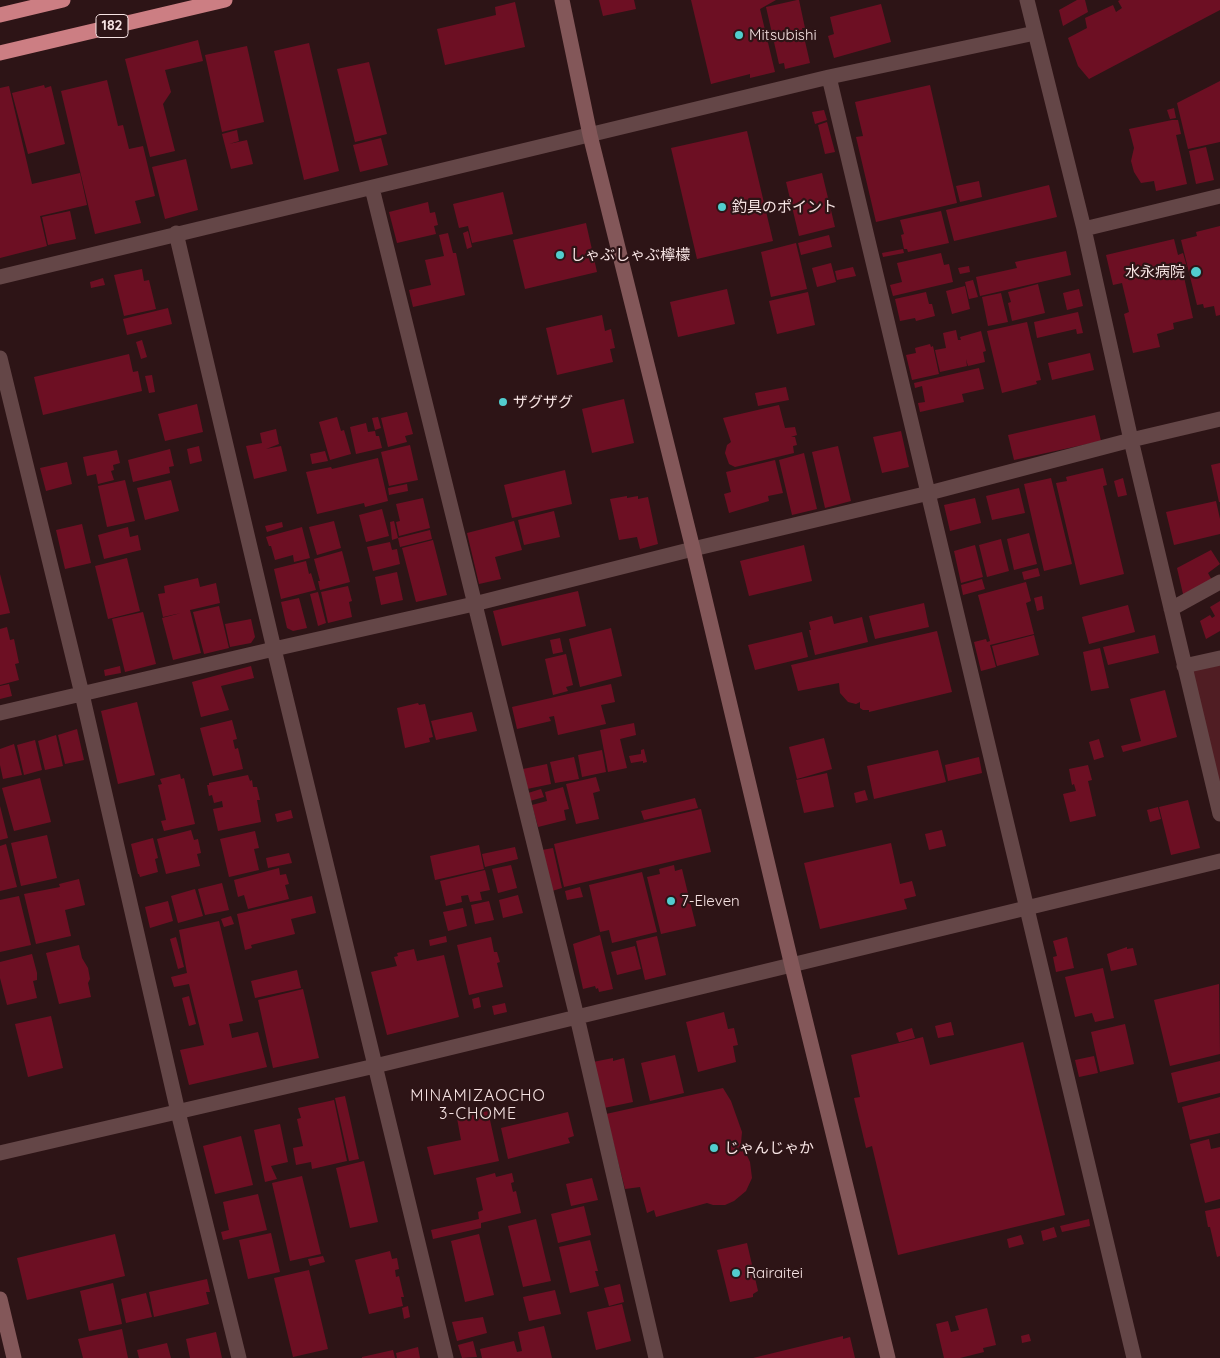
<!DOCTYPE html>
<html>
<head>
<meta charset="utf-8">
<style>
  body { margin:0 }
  canvas { display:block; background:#2d1416 }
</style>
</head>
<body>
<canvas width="1220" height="1358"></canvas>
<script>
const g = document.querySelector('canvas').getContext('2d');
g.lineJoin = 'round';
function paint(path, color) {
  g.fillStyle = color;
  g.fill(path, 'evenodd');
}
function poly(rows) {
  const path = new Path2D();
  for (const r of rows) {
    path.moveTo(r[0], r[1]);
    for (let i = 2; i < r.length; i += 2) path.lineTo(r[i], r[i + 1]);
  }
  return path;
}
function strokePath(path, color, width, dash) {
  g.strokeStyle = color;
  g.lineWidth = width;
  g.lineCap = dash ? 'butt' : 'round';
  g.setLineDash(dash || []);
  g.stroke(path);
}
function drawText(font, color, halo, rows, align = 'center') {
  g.font = font + ' Quicksand,"Noto Sans JP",sans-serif';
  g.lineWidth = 4.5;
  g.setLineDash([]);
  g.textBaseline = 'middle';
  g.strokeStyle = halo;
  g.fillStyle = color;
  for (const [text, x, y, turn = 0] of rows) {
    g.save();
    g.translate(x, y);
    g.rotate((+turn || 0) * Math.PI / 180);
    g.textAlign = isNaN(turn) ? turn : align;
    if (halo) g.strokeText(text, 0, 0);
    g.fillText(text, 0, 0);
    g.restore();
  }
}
paint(poly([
  [1220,663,1220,799,1189,670]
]), '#501d23');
paint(poly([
  [599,0,634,0,636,9,603,16],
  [691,0,776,0,760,9,775,72,750,78,750,74,711,84],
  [797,0,799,0,805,28,802,28,810,63,785,69,784,63,779,64,766,7],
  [1077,0,1085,0,1088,12,1063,26,1059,10],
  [1120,0,1220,0,1220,10,1089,79,1078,66,1068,38,1087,28,1085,18,1113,5,1116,12,1122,8,1118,1],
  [515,2,525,47,445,65,437,29,496,15,495,7],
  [881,4,891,42,834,58,828,36,834,34,830,17],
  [198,40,203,61,165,70,171,92,163,104,175,151,150,157,125,59],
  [309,43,339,171,304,180,274,51],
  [247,46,264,122,222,132,205,55],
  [369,62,387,134,355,142,337,69],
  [107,80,118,126,123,125,129,149,143,146,155,196,135,201,141,223,95,234,61,91],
  [1220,81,1220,142,1188,149,1177,103],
  [44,85,45,88,51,86,65,144,28,154,12,93],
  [930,85,957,203,876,222,856,137,863,136,855,102],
  [9,86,32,184,80,173,87,205,40,216,47,246,0,258,0,88],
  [1174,108,1176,118,1170,119,1167,110],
  [824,110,827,120,815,124,812,112],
  [1172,120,1178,120,1181,134,1176,135,1187,184,1156,191,1154,181,1141,183,1134,172,1131,161,1134,148,1129,129],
  [827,122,835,152,825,154,818,125],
  [237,130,239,141,229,144,247,140,253,164,231,169,222,134],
  [747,131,773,241,697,259,671,148],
  [381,138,388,165,360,172,353,145],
  [1206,147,1214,180,1196,184,1189,151],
  [186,159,198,210,165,219,152,167],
  [822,173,835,227,799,236,786,182],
  [979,181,982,197,960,202,956,186],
  [1049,185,1057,217,954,241,946,210],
  [503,192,513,234,472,243,468,226,459,228,453,204],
  [428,202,430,213,435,212,438,225,434,226,436,234,397,243,389,212],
  [70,211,76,239,48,245,42,217],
  [941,211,949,243,908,252,907,249,904,249,901,235,904,234,900,220],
  [586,223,597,272,525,289,513,240],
  [1220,226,1220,315,1216,316,1214,306,1204,308,1203,304,1197,305,1181,240,1197,236,1196,232],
  [468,231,472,247,467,249,463,233],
  [448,233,453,253,456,253,465,295,413,307,409,290,431,285,425,260,444,256,439,235],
  [829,235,832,247,801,255,798,243],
  [1174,239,1178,255,1183,253,1187,267,1182,268,1193,318,1173,323,1174,329,1157,334,1160,347,1133,353,1124,314,1129,312,1122,283,1113,285,1106,255],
  [796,243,807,289,771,297,761,252],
  [903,249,904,253,883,257,882,253],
  [1066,251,1071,275,980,296,976,277,1017,268,1015,262],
  [941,253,944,265,949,264,953,282,893,296,890,285,902,282,897,263],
  [831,263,836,282,817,287,812,268],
  [969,266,970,272,960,274,958,268],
  [853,267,856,276,837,280,835,271],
  [142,269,144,281,149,280,156,309,124,316,114,275],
  [103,278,105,285,91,288,90,282],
  [973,280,978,297,969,299,965,282],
  [1038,284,1045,313,1012,321,1008,303,1011,302,1008,292],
  [965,286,970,309,952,314,946,291],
  [727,289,735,324,678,337,670,302],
  [1079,289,1083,306,1067,310,1063,293],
  [808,292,815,325,777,334,769,301],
  [926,292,929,304,932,304,935,316,916,321,915,318,900,321,895,299],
  [1001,293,1008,322,988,326,982,297],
  [168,308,172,324,127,335,123,319],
  [1078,312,1083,333,1077,334,1076,329,1037,338,1034,322],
  [602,315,605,331,611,329,615,348,610,349,613,362,557,375,546,328],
  [1027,322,1041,380,1036,381,1037,384,1002,393,987,331],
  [956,330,958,340,961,340,960,337,981,331,986,351,983,352,985,362,968,366,966,359,967,366,940,372,935,350,946,348,943,333],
  [142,340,147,357,141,359,136,342],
  [930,344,931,347,933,346,939,374,912,380,906,355,916,353,915,348],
  [1090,353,1094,370,1052,380,1048,363],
  [129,354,133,372,138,371,142,391,43,415,34,377],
  [979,368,984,389,962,394,964,402,920,412,918,403,925,402,922,386,915,388,914,383],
  [152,375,155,392,149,393,145,376],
  [786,387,789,400,758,406,755,393],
  [624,399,634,443,592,453,582,409],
  [197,404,203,432,165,441,158,414],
  [779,405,785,428,795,427,797,435,791,437,795,437,797,445,793,446,794,453,735,467,729,464,725,453,727,445,731,442,723,418],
  [407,412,413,434,405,436,407,442,388,447,381,418],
  [1095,415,1101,441,1014,460,1008,435],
  [337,417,341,431,344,430,351,454,330,460,319,422],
  [378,417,381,428,375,430,372,418],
  [366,423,368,432,375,431,376,436,379,436,382,448,356,454,350,427],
  [276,429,279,444,266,449,281,446,287,471,254,479,246,446,262,443,260,433],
  [901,431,909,467,882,473,873,437],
  [410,445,418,480,389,486,381,452],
  [199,446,202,461,190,464,187,449],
  [838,446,851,501,825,508,812,452],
  [170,449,174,466,169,467,170,473,133,482,128,460],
  [117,450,120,463,113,465,114,470,111,471,114,480,98,484,96,474,87,476,83,457],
  [325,451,328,461,312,464,310,454],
  [804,453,817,509,792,515,779,460],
  [378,458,388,501,365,507,364,503,317,514,306,472,331,467,332,469],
  [775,460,783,493,768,496,769,501,729,513,724,494,731,492,726,472],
  [67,462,72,484,46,491,40,468],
  [1220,463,1220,502,1219,502,1211,465],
  [1103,468,1107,485,1103,486,1124,574,1080,585,1056,483,1067,481,1066,477],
  [565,470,572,504,512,518,504,485],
  [1051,478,1072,564,1044,571,1024,484],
  [1123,478,1127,495,1118,497,1114,481],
  [125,480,135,521,107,527,98,486],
  [171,480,179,511,145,520,137,488],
  [407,484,408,491,389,495,388,488],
  [1019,488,1025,513,992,520,986,496],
  [627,496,627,498,638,496,638,499,648,497,658,544,640,549,637,537,619,540,610,499],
  [423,498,430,528,399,536,396,522,400,521,396,504],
  [975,498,981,523,950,531,944,505],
  [1216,501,1220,519,1220,534,1174,545,1166,512],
  [382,509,389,536,366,542,359,515],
  [554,511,560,537,524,545,518,520],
  [334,521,341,548,317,555,309,527],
  [394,521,398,538,430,530,432,539,400,547,398,538,392,540,390,522],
  [514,521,522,550,495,557,501,579,479,584,467,533],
  [282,522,283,527,267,532,265,526],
  [82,524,91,563,65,569,56,530],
  [128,527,130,537,138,535,141,550,104,559,98,535],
  [302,527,310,558,294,562,293,555,275,560,271,546,269,546,266,537],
  [1029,533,1037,564,1014,570,1007,539],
  [1001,539,1009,571,987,577,979,545],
  [433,540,447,595,416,602,402,548],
  [390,542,392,550,397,549,400,564,373,571,367,547],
  [804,545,812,581,749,596,740,561],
  [975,545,983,577,961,583,954,551],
  [1211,550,1220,564,1208,573,1213,582,1190,596,1183,594,1177,568],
  [342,551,350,582,320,590,318,581,320,581,314,559],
  [127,558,140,611,108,619,95,566],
  [306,561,309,574,311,573,316,590,281,599,274,569],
  [1038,568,1040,576,1024,580,1022,572],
  [397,572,403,600,381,605,375,577],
  [0,574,10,613,0,615],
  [198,578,200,587,216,583,220,603,190,610,201,653,173,660,162,618,181,613,163,617,158,594,165,593,164,586],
  [982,579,985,589,963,595,961,585],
  [1026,582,1031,601,1026,603,1034,634,990,645,996,667,981,671,974,642,986,639,987,642,990,641,978,595],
  [348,586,352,601,349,602,352,617,328,623,321,592],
  [578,591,586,626,502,646,493,611],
  [318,592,326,623,318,626,310,594],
  [1042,596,1044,609,1037,611,1034,598],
  [299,598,307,628,293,631,287,628,281,602],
  [1220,601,1220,631,1206,639,1200,621,1210,615,1212,618,1215,616,1210,607],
  [924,603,929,627,875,639,869,616],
  [1128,605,1135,632,1089,644,1082,617],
  [219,606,229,648,204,654,193,612],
  [143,612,156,664,125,672,112,619],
  [832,616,834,624,862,617,868,642,815,655,809,630,811,630,809,622],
  [251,619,255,637,251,643,230,647,225,624],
  [7,627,10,640,14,639,19,663,15,664,19,680,0,685,0,629],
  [611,628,622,676,580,687,569,639],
  [937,631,952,692,869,712,869,710,863,710,860,708,860,702,856,704,848,702,840,693,839,683,798,691,791,665],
  [802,632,808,657,755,670,748,645],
  [1034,635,1039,655,997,666,992,646],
  [1155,635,1159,653,1108,665,1103,647],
  [560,638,563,652,553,654,550,640],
  [1100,648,1109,688,1091,691,1083,652],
  [566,654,573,685,566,687,568,691,553,695,545,659],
  [120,666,121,673,105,676,104,670],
  [251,666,254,678,221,686,229,710,201,717,192,682],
  [9,684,12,696,0,699,0,686],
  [611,684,615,702,601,705,606,724,558,735,554,716,549,717,551,721,517,729,512,707],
  [1165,690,1177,737,1123,752,1121,746,1141,741,1130,699],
  [137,702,155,775,118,784,101,711],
  [418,703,419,705,425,704,433,737,429,738,430,742,405,748,397,708],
  [472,712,477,731,436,740,431,721],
  [232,720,237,739,233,740,235,749,238,748,243,769,213,776,200,728],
  [634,723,636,735,620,739,627,768,608,772,600,730],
  [77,729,84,760,65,764,58,735],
  [56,735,63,766,45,770,38,741],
  [824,738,832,769,797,779,789,747],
  [1099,739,1104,757,1094,760,1089,742],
  [35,740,42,770,24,775,17,745],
  [14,744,22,775,3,779,0,765,0,749],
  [644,749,647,762,643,763,643,761,631,763,629,756,641,754,641,750],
  [602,750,606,772,582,777,578,755],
  [938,750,946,782,874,799,867,766],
  [574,757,579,779,555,783,550,762],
  [979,757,982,773,948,781,945,765],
  [547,764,551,784,527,789,523,769],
  [1088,765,1092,780,1088,781,1096,816,1070,822,1063,794,1076,791,1074,784,1072,785,1069,769],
  [827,773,834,807,804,813,796,780],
  [180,774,181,779,184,778,195,824,164,831,161,821,166,820,158,785,162,784,160,779],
  [248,775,250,781,252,780,253,787,257,787,260,800,257,800,261,822,218,831,213,809,223,807,222,801,214,803,212,795,209,796,207,785,209,785,209,783],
  [596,777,600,791,593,793,599,819,576,824,566,784],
  [40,778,51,822,14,831,2,788],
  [563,787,569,809,564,810,566,820,538,827,532,805,547,801,545,792],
  [541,789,544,797,530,801,528,793],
  [865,790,868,800,856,803,854,793],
  [695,798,698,808,644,820,641,811],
  [1188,800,1200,848,1171,855,1159,807],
  [0,806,8,838,0,840],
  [1158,807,1161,819,1150,822,1147,810],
  [701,809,711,852,564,887,554,844],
  [291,810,293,818,277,822,275,814],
  [191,830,194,840,198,839,201,853,197,854,200,866,166,874,157,839],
  [942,830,946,846,929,850,925,834],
  [255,831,259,848,254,849,259,870,229,877,220,839],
  [47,835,57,878,21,886,11,843],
  [153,838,158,858,155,859,158,872,140,877,139,874,138,874,131,844],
  [891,843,900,884,912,881,916,896,904,899,907,909,820,929,804,863],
  [6,844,17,887,0,891,0,846],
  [479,845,484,869,435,880,430,856],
  [515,847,518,859,485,867,482,854],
  [553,848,562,888,552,891,542,850],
  [289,853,292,863,268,868,266,858],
  [511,865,517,888,498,893,492,869],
  [674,865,675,871,682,869,696,926,661,934,647,877,660,874,659,869],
  [279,868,280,875,286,874,289,884,285,885,289,899,248,909,244,895,238,897,234,880],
  [485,870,490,890,480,892,482,900,470,902,468,895,461,896,462,902,446,906,440,881],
  [642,872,657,932,612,943,609,930,600,932,589,885],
  [79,879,85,905,65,910,71,936,36,944,24,894,60,887,59,884],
  [222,883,229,910,205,915,198,889],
  [580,887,583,897,567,900,565,891],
  [195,889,203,916,178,923,171,896],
  [518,895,523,913,503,918,499,900],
  [19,896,31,945,0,952,0,900],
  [312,896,316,913,291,919,295,934,251,945,252,948,245,950,237,914],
  [168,901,173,921,150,928,145,907],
  [489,901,494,920,475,924,471,905],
  [463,908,467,926,448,931,443,912],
  [231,916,234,924,224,927,221,919],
  [219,921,243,1021,229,1024,232,1038,258,1032,267,1067,189,1085,180,1050,204,1045,189,984,174,987,171,977,187,973,179,930],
  [600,935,613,989,599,992,598,988,596,989,595,986,583,989,573,944],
  [446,936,447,942,430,946,429,940],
  [657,936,666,975,645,980,636,941],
  [176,937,184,967,178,969,170,939],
  [491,937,494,952,497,952,500,962,497,963,503,987,469,995,457,945],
  [1067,937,1074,968,1056,972,1053,957,1057,956,1053,941],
  [79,945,82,958,88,968,90,979,88,983,91,997,59,1004,46,953],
  [635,946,641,969,617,975,611,952],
  [1127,947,1127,949,1133,948,1137,965,1111,971,1107,954],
  [414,949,417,961,444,955,459,1017,387,1035,371,972,397,966,394,957,398,956,397,953],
  [32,954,37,973,37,980,33,981,37,998,7,1005,0,978,0,962],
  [1103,968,1114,1018,1095,1022,1092,1013,1075,1017,1065,977],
  [297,970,301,988,255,998,251,981],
  [1219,984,1220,1054,1170,1066,1154,1000],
  [303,989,319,1058,273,1068,258,1000],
  [189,996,196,1024,189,1026,182,998],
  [479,997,481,1007,474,1009,472,999],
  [505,1003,507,1012,494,1015,492,1006],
  [724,1012,728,1029,734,1028,738,1045,733,1046,736,1062,698,1072,686,1022],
  [51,1016,63,1068,28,1077,15,1024],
  [951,1022,954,1035,938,1038,935,1026],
  [1125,1024,1134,1064,1100,1072,1091,1032],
  [912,1028,915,1038,899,1042,896,1033],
  [923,1037,930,1065,1023,1042,1065,1215,898,1255,872,1146,866,1148,854,1098,860,1097,851,1055],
  [675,1055,684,1093,650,1101,641,1063],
  [1094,1056,1098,1073,1079,1077,1075,1060],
  [613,1058,613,1061,624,1058,633,1102,604,1108,593,1062],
  [1220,1061,1220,1093,1178,1103,1171,1073],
  [723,1088,731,1101,742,1132,741,1143,750,1162,752,1178,746,1191,734,1201,725,1205,713,1205,707,1203,656,1217,654,1210,647,1213,640,1187,625,1189,606,1114],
  [345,1096,359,1159,349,1161,335,1098],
  [1220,1097,1220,1133,1190,1140,1182,1107],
  [334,1100,347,1161,312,1169,311,1162,296,1165,293,1148,303,1146,297,1119,301,1118,298,1108],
  [488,1111,499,1161,434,1175,427,1147,461,1140,457,1118],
  [568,1112,574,1136,568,1138,570,1143,508,1159,501,1128],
  [280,1124,288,1162,271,1166,277,1179,265,1182,254,1130],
  [241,1136,253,1185,215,1194,203,1146],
  [1209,1139,1211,1149,1220,1147,1220,1199,1205,1203,1190,1144],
  [364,1161,378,1222,350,1228,336,1168],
  [495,1173,496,1177,512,1173,514,1182,511,1183,513,1192,516,1191,521,1213,481,1223,481,1228,433,1239,431,1230,479,1219,478,1212,483,1210,476,1178],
  [302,1176,321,1254,290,1261,272,1183],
  [592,1178,598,1200,571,1206,566,1184],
  [258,1194,267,1230,223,1240,221,1232,229,1230,223,1202],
  [584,1206,591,1235,558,1243,551,1214],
  [1220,1208,1220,1256,1217,1257,1210,1227,1208,1227,1205,1211],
  [536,1219,551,1281,523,1287,508,1226],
  [1089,1219,1090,1226,1062,1232,1060,1226],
  [1054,1227,1057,1237,1043,1241,1041,1231],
  [271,1233,280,1272,248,1279,239,1240],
  [115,1234,125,1276,27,1300,17,1258],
  [479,1234,494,1295,465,1302,451,1241],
  [1021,1235,1024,1244,1009,1248,1007,1239],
  [590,1240,598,1271,595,1271,599,1286,570,1293,559,1247],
  [747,1243,758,1291,753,1294,753,1297,730,1302,717,1250],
  [390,1251,392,1259,397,1258,399,1269,395,1270,396,1277,399,1276,404,1297,401,1297,403,1306,369,1314,355,1260],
  [323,1256,325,1262,310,1266,308,1259],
  [309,1270,328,1349,293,1357,274,1278],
  [207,1279,210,1292,206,1292,209,1304,154,1317,149,1292],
  [113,1283,122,1324,89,1331,80,1291],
  [620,1284,624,1302,609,1306,604,1288],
  [555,1290,561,1314,529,1321,523,1297],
  [146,1293,152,1317,126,1323,121,1299],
  [622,1304,631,1341,596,1350,587,1312],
  [408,1306,410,1317,404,1319,402,1308],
  [987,1308,996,1345,983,1348,984,1352,960,1358,944,1358,936,1324,948,1321,951,1332,959,1330,955,1316],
  [483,1317,487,1333,457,1341,452,1322],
  [544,1326,552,1358,482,1358,480,1349,514,1341,517,1352,522,1351,518,1332],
  [122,1329,128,1358,83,1358,78,1339],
  [216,1332,222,1358,190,1358,186,1339],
  [1029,1334,1031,1341,1022,1343,1021,1336],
  [843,1336,843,1339,850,1337,855,1358,753,1358],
  [473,1341,477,1357,462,1358,458,1345],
  [167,1343,171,1358,139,1358,137,1350],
  [418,1347,420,1358,397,1358,396,1353],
  [393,1350,395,1358,362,1358,362,1357]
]), '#6d0f23');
strokePath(poly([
  [1027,0,1084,229,1131,440,1220,814],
  [829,77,1134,1358],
  [372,188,577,1017,656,1358],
  [1084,229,1220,196],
  [176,233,274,649,446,1358],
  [0,277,829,77,1035,33],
  [0,358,82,694,178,1112,239,1358],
  [1171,609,1220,582],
  [1184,666,1220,658],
  [0,713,274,649,474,604,693,549,929,493,1131,440,1220,419],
  [0,1153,375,1066,1220,861]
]), '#644647', 15);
strokePath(poly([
  [562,0,590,135,693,549,792,966,888,1358],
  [0,1299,14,1358]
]), '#835759', 15);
strokePath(poly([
  [0,15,63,0],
  [0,53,225,0]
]), '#cc7e83', 15);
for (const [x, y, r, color] of [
  [739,35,5,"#52cdce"],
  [722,207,5,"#52cdce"],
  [560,255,5,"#52cdce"],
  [1196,272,6,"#52cdce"],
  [503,402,5,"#52cdce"],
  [671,901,5,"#52cdce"],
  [714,1148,5,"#52cdce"],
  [736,1273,5,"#52cdce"]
]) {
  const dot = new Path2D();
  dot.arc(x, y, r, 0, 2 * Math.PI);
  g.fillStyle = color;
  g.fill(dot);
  strokePath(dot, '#2d1416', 2);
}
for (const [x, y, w] of [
  [112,26,32]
]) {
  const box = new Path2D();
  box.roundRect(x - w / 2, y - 11.5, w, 23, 4);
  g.fillStyle = '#2d1416';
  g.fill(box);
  strokePath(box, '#f6e3e3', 1);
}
drawText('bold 14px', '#f6e3e3', null, [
  ["182",112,26]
]);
drawText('15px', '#f6e3e3', '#2d1416', [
  ["Mitsubishi",749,35],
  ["釣具のポイント",732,207],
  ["しゃぶしゃぶ檸檬",570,255],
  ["水永病院",1185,272,"right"],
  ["ザグザグ",513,402],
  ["7-Eleven",681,901],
  ["じゃんじゃか",724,1148],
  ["Rairaitei",746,1273]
], 'left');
g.letterSpacing = '1px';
drawText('16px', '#f6e3e3', '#2d1416', [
  ["MINAMIZAOCHO",478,1096],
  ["3-CHOME",478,1114]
]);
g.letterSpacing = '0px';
</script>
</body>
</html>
